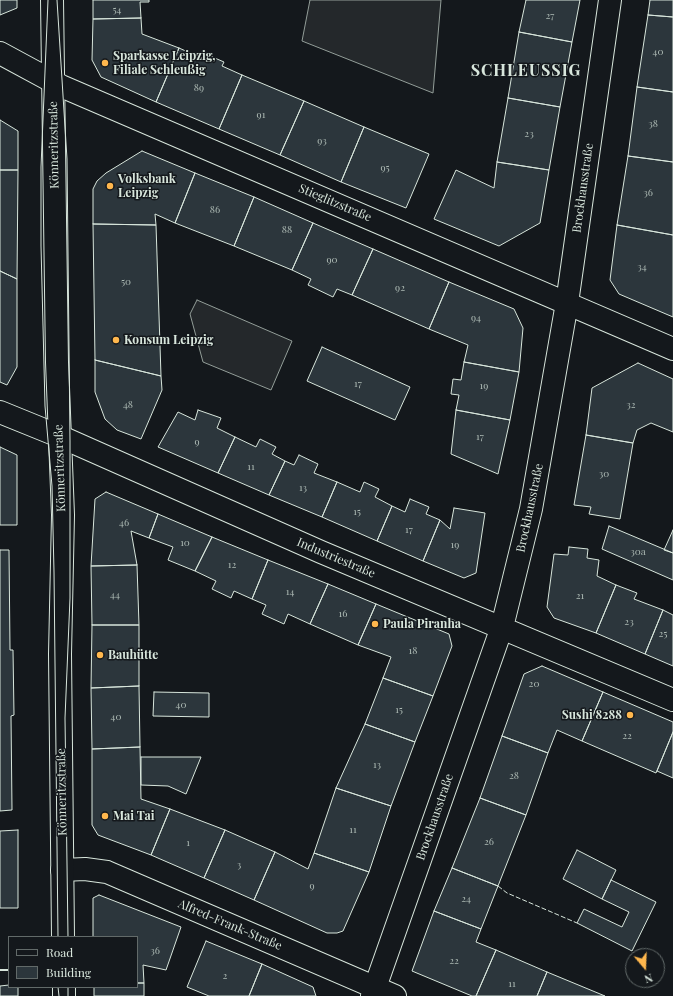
<!DOCTYPE html>
<html>
<head>
<meta charset="utf-8">
<style>
  body { margin:0 }
  #map { position:relative; width:673px; height:996px; overflow:hidden; background:#14181c; font-family:"Playfair Display",serif }
  canvas { display:block }
  .legend { position:absolute; left:8px; top:936px; width:130px; height:52px; box-sizing:border-box; background:#14181c; border:1px solid #626a69; margin:0; padding:5px 7px; list-style:none; font-size:12px; color:#d8e6dc }
  .legend li { display:flex; align-items:center; gap:8px; height:20px }
  .legend b { width:20px; border:1px solid #626a69 }
  .north { position:absolute; left:625px; top:948px; width:40px; height:40px; box-sizing:border-box; background:#14181c; border:1px solid #626a69; border-radius:50%; rotate:161deg; font-size:11px; font-weight:700; line-height:16px; text-align:center; color:#d8e6dc }
  .north::after { content:''; display:block; margin:auto; width:14px; height:18px; background:#ffb74d; clip-path:polygon(50% 0,100% 100%,50% 72%,0 100%) }
</style>
</head>
<body>
<div id="map">
<canvas width="673" height="996"></canvas>
<ul class="legend">
<li><b style="height:5px;background:#14181c"></b>Road</li>
<li><b style="height:11px;background:#2c363c"></b>Building</li>
</ul>
<div class="north">N</div>
</div>
<script>
const g = document.querySelector('canvas').getContext('2d');
g.lineJoin = 'round';
function paint(path, color) {
  g.fillStyle = color;
  g.fill(path, 'evenodd');
}
function poly(rows) {
  const path = new Path2D();
  for (const r of rows) {
    path.moveTo(r[0], r[1]);
    for (let i = 2; i < r.length; i += 2) path.lineTo(r[i], r[i + 1]);
  }
  return path;
}
function strokePath(path, color, width, dash) {
  g.strokeStyle = color;
  g.lineWidth = width;
  g.lineCap = dash ? 'butt' : 'round';
  g.setLineDash(dash || []);
  g.stroke(path);
}
function drawText(font, color, halo, rows, align = 'center') {
  g.font = font + ' "Playfair Display",serif';
  g.lineWidth = 3;
  g.setLineDash([]);
  g.textBaseline = 'middle';
  g.strokeStyle = halo;
  g.fillStyle = color;
  for (const [text, x, y, turn = 0] of rows) {
    g.save();
    g.translate(x, y);
    g.rotate((+turn || 0) * Math.PI / 180);
    g.textAlign = isNaN(turn) ? turn : align;
    if (halo) g.strokeText(text, 0, 0);
    g.fillText(text, 0, 0);
    g.restore();
  }
}
const parking = poly([
  [310,0,441,0,433,93,302,41,310,0],
  [197,300,292,341,271,390,203,362,190,314,197,300]
]);
paint(parking, '#24282b');
strokePath(parking, '#939e99', 1);
const building = poly([
  [0,0,17,0,17,8,0,15,0,0],
  [93,0,149,0,149,2,140,2,141,18,93,19,93,0],
  [526,0,580,0,572,42,519,32,526,0],
  [650,0,673,0,673,17,648,15,650,0],
  [648,15,673,17,673,92,637,87,648,15],
  [141,18,142,34,179,48,156,102,101,77,92,60,93,19,141,18],
  [519,32,572,42,560,107,508,98,519,32],
  [179,48,199,57,201,52,224,62,222,66,242,75,219,129,156,102,179,48],
  [242,75,304,101,280,155,219,129,242,75],
  [637,87,673,92,673,162,628,156,637,87],
  [508,98,560,107,549,170,497,162,508,98],
  [304,101,364,127,341,182,280,155,304,101],
  [0,120,18,131,18,170,0,170,0,120],
  [364,127,429,154,406,208,341,182,364,127],
  [142,151,195,173,175,223,155,214,156,225,93,224,93,189,97,181,106,173,142,151],
  [628,156,673,162,673,235,617,225,628,156],
  [497,162,549,170,540,223,499,246,434,219,456,170,494,188,497,162],
  [0,170,18,170,17,279,0,271,0,170],
  [195,173,254,197,234,246,175,223,195,173],
  [254,197,313,223,292,270,234,246,254,197],
  [313,223,373,249,352,295,337,289,333,297,308,285,311,279,292,270,313,223],
  [93,224,156,225,161,376,95,360,93,224],
  [617,225,673,235,673,317,619,294,610,280,617,225],
  [373,249,449,282,429,329,352,295,373,249],
  [0,271,17,279,17,367,7,385,0,382,0,271],
  [449,282,514,309,523,328,519,372,464,362,468,345,429,329,449,282],
  [322,347,410,387,395,420,307,381,322,347],
  [95,360,161,376,162,390,141,439,117,430,105,419,95,392,95,360],
  [464,362,519,372,510,420,456,410,459,395,451,394,453,379,461,380,464,362],
  [638,363,673,379,673,432,651,423,637,430,633,443,586,435,592,388,638,363],
  [198,410,221,418,217,428,235,437,218,473,158,447,178,412,195,420,198,410],
  [456,410,510,420,498,474,451,454,456,410],
  [586,435,633,443,620,519,589,514,591,507,574,505,586,435],
  [235,437,256,447,260,439,276,447,272,454,285,461,269,495,218,473,235,437],
  [0,447,17,455,17,525,0,525,0,447],
  [299,455,318,464,314,473,337,482,322,517,269,495,285,461,294,465,299,455],
  [337,482,360,492,364,482,379,489,375,497,392,506,377,541,322,517,337,482],
  [106,492,158,514,149,538,131,531,137,565,91,566,95,499,106,492],
  [410,499,429,507,426,514,440,520,423,561,377,541,392,506,405,512,410,499],
  [454,508,485,513,476,573,464,578,423,561,440,520,450,529,454,508],
  [158,514,212,537,195,571,168,560,173,547,149,538,158,514],
  [609,526,673,553,673,580,602,549,609,526],
  [673,530,673,553,664,550,673,530],
  [212,537,268,560,252,599,234,591,231,598,212,589,216,581,195,571,212,537],
  [569,547,588,549,587,558,599,560,597,576,616,585,596,633,554,618,547,607,554,554,568,555,569,547],
  [0,550,9,550,10,650,13,650,14,715,11,716,12,810,0,811,0,550],
  [268,560,328,584,310,624,288,614,284,624,262,614,266,605,252,599,268,560],
  [137,565,139,625,92,625,91,566,137,565],
  [328,584,376,604,358,645,310,624,328,584],
  [616,585,637,593,634,599,663,610,645,654,596,633,616,585],
  [376,604,449,634,452,646,433,696,383,678,391,657,358,645,376,604],
  [663,610,673,615,673,666,645,654,663,610],
  [92,625,139,625,139,686,91,688,92,625],
  [542,666,603,692,582,741,557,730,548,753,502,736,524,674,542,666],
  [383,678,433,696,415,742,365,724,383,678],
  [139,686,140,747,92,749,91,688,139,686],
  [154,692,209,693,209,717,153,716,154,692],
  [603,692,673,722,673,732,656,773,582,741,603,692],
  [365,724,415,742,391,806,336,788,365,724],
  [673,732,673,778,657,771,673,732],
  [502,736,548,753,526,815,480,798,502,736],
  [140,747,141,799,170,809,151,855,98,835,92,825,92,749,140,747],
  [141,757,201,757,186,794,168,786,141,785,141,757],
  [336,788,391,806,369,872,314,853,336,788],
  [480,798,526,815,498,886,452,868,480,798],
  [170,809,225,830,204,878,151,855,170,809],
  [18,830,18,908,0,908,0,831,18,830],
  [225,830,275,852,254,900,204,878,225,830],
  [577,850,616,870,602,899,563,879,577,850],
  [275,852,308,869,314,853,369,872,343,931,337,933,327,933,254,900,275,852],
  [452,868,498,886,481,929,434,911,452,868],
  [611,880,656,902,632,951,577,923,584,909,622,927,629,912,602,899,611,880],
  [99,895,181,927,166,970,143,965,144,983,137,983,137,937,93,937,93,898,99,895],
  [434,911,481,929,476,942,496,950,476,996,472,996,412,971,434,911],
  [206,941,262,964,249,996,209,996,187,987,206,941],
  [496,950,547,972,537,996,476,996,496,950],
  [262,964,313,987,316,996,249,996,262,964],
  [547,972,605,996,537,996,547,972],
  [137,983,144,983,144,996,94,996,94,987,137,987,137,983],
  [9,985,9,987,18,987,18,996,0,996,0,986,9,985]
]);
paint(building, '#2c363c');
strokePath(building, '#d8e6dc', 1);
const minor = poly([
  [0,53,61,86,673,349],
  [0,412,59,436,321,552,673,700],
  [62,870,85,869,107,872,395,996],
  [372,996,502,627,531,509,567,303,610,0]
]);
const major = poly([
  [52,0,57,362,63,515,60,654,63,937],
  [64,987,64,996]
]);
strokePath(minor, '#d8e6dc', 24);
strokePath(major, '#d8e6dc', 24);
strokePath(minor, '#14181c', 22);
strokePath(major, '#14181c', 22);
strokePath(poly([
  [48,0,41,167,41,246,45,406,52,486,54,572,58,937],
  [57,0,67,159,70,441,70,598,65,718,68,937],
  [58,987,59,996],
  [68,987,68,996]
]), '#d8e6dc', 1);
strokePath(poly([
  [498,886,507,893,577,923]
]), '#d8e6dc', 1, [5, 2]);
strokePath(poly([
  [0,970,9,970]
]), '#d8e6dc', 2);
for (const [x, y, r, color] of [
  [105,63,4,"#ffb74d"],
  [110,186,4,"#ffb74d"],
  [116,340,4,"#ffb74d"],
  [375,624,4,"#ffb74d"],
  [100,655,4,"#ffb74d"],
  [630,715,4,"#ffb74d"],
  [105,816,4,"#ffb74d"]
]) {
  const dot = new Path2D();
  dot.arc(x, y, r, 0, 2 * Math.PI);
  g.fillStyle = color;
  g.fill(dot);
  strokePath(dot, '#14181c', 1.5);
}
drawText('10px', '#adbab4', null, [
  ["54",117,10],
  ["27",550,16],
  ["40",658,52],
  ["89",199,88],
  ["91",261,115],
  ["38",653,124],
  ["23",529,134],
  ["93",322,141],
  ["95",385,168],
  ["36",648,193],
  ["86",215,210],
  ["88",287,230],
  ["90",332,260],
  ["34",642,267],
  ["50",126,282],
  ["92",400,288],
  ["94",476,318],
  ["17",358,384],
  ["19",484,386],
  ["48",128,405],
  ["32",631,405],
  ["17",480,437],
  ["9",197,442],
  ["11",251,467],
  ["30",604,474],
  ["13",303,488],
  ["15",357,512],
  ["46",124,523],
  ["17",409,530],
  ["10",185,543],
  ["19",455,545],
  ["30a",638,552],
  ["12",232,565],
  ["14",290,592],
  ["44",115,595],
  ["21",580,596],
  ["16",343,614],
  ["23",629,622],
  ["25",663,634],
  ["18",413,651],
  ["20",534,684],
  ["40",181,705],
  ["15",399,710],
  ["40",116,717],
  ["22",627,736],
  ["13",377,765],
  ["28",514,776],
  ["11",353,830],
  ["26",489,842],
  ["1",188,843],
  ["3",239,865],
  ["9",312,886],
  ["24",466,899],
  ["36",155,951],
  ["22",454,961],
  ["2",225,976],
  ["11",512,984]
]);
drawText('bold 12px', '#d8e6dc', '#14181c', [
  ["Sparkasse Leipzig,",113,56],
  ["Filiale Schleußig",113,70],
  ["Volksbank",118,179],
  ["Leipzig",118,193],
  ["Konsum Leipzig",124,340],
  ["Paula Piranha",383,624],
  ["Bauhütte",108,655],
  ["Sushi 8288",622,715,"right"],
  ["Mai Tai",113,816]
], 'left');
drawText('12px', '#d8e6dc', '#14181c', [
  ["Könneritzstraße",54,145,-91],
  ["Brockhausstraße",583,188,-82],
  ["Stieglitzstraße",335,203,23],
  ["Könneritzstraße",60,468,-92],
  ["Brockhausstraße",530,508,-78],
  ["Industriestraße",336,558,23],
  ["Könneritzstraße",62,792,-91],
  ["Brockhausstraße",435,817,-71],
  ["Alfred-Frank-Straße",230,925,23]
]);
g.letterSpacing = '1px';
drawText('bold 16px', '#d8e6dc', '#14181c', [
  ["SCHLEUSSIG",526,71]
]);
g.letterSpacing = '0px';
</script>
</body>
</html>
